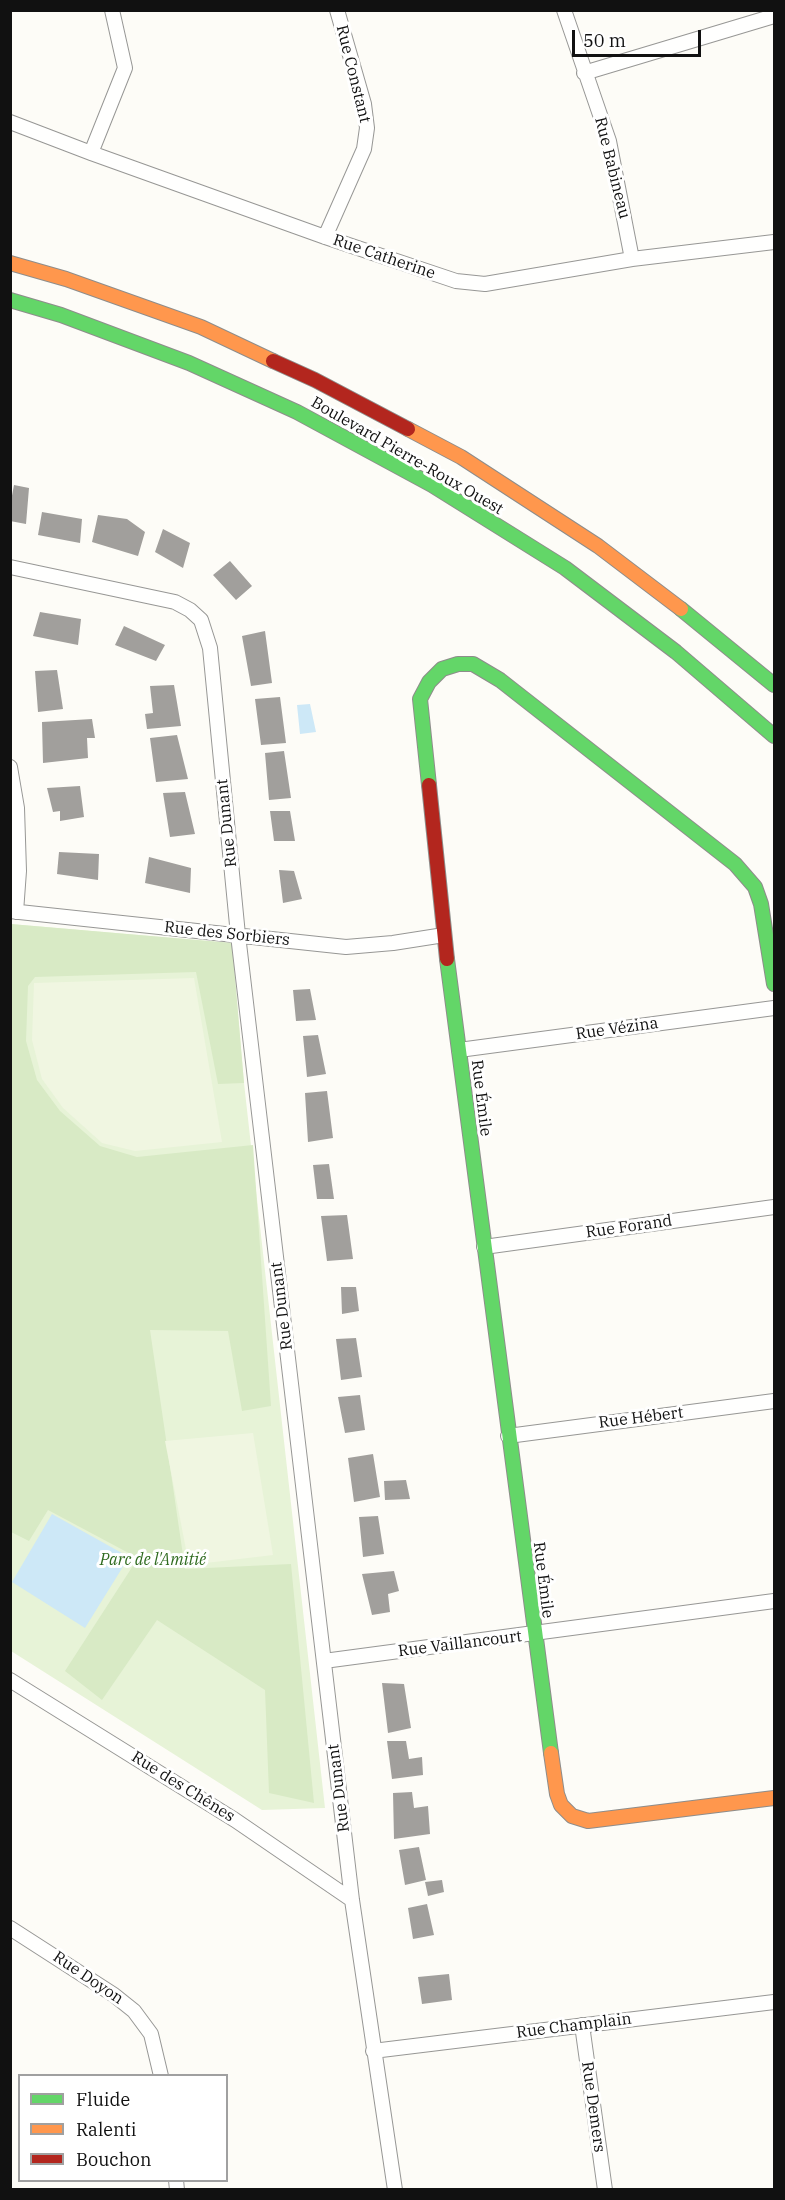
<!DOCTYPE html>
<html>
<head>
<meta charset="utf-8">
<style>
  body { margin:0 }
  #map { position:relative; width:785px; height:2200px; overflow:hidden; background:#fdfcf7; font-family:"IBM Plex Serif",serif }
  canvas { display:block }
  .frame { position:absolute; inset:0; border:12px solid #111; pointer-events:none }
  .legend { position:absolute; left:18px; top:2074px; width:210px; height:108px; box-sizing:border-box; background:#fff; border:2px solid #a0a0a0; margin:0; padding:8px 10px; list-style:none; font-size:18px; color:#111 }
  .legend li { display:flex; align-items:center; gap:12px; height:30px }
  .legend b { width:30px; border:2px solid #a0a0a0 }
  .scale { position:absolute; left:572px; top:30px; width:129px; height:27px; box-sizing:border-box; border:3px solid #111; border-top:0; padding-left:8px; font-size:18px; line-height:21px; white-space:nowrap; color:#111; -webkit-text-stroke:4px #fff; paint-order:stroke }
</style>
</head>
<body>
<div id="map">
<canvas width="785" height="2200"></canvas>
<div class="frame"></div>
<ul class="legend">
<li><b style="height:8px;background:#63d668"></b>Fluide</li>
<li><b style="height:8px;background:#ff974d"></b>Ralenti</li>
<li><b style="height:8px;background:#b3261e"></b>Bouchon</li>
</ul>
<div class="scale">50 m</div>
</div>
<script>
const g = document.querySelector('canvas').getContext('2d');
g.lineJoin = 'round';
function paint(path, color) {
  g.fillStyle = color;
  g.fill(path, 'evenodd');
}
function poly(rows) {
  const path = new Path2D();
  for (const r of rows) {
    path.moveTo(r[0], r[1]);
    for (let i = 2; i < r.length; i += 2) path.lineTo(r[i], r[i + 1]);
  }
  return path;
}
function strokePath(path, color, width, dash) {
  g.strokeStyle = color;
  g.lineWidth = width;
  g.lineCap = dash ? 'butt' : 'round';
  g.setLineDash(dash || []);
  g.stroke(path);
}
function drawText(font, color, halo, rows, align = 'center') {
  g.font = font + ' "IBM Plex Serif",serif';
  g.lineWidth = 6;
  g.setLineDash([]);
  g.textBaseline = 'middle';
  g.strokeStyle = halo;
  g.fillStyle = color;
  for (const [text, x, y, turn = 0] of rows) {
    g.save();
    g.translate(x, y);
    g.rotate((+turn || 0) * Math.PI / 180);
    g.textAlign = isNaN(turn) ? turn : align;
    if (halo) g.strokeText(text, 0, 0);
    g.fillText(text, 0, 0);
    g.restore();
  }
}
paint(poly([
  [10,924,232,943,244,1083,325,1808,262,1810,11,1651]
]), '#e7f3d7');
paint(poly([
  [11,924,232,943,244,1083,218,1084,196,972,35,977,28,986,26,1041,37,1080,60,1111,100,1146,137,1157,253,1145,271,1406,242,1411,228,1331,150,1330,185,1569,291,1564,314,1803,269,1793,265,1690,157,1620,102,1700,65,1671,138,1558,48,1510,29,1541,11,1532]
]), '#d8eac5');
paint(poly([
  [194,978,222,1142,135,1151,102,1143,63,1108,42,1079,32,1040,34,983],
  [253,1433,273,1555,189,1565,165,1441]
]), '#f0f6e1');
paint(poly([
  [310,704,316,732,300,734,297,705],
  [52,1514,129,1557,85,1628,12,1582]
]), '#cde8f7');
paint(poly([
  [14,485,29,488,26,524,10,521,10,506],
  [42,512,82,519,80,543,38,535],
  [98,515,127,519,145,532,138,556,92,542],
  [163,529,190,543,183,568,155,552],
  [230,561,252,586,236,600,213,575],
  [40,612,81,619,78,645,33,636],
  [124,626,165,645,156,661,115,645],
  [265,631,272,683,251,686,242,636],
  [57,670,63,709,38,712,35,671],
  [174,685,181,726,147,729,145,714,153,713,150,686],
  [280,697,286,743,261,745,255,699],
  [92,719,95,738,87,738,88,758,43,763,42,722],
  [177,735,188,779,156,782,150,738],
  [284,751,291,798,269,800,265,753],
  [80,786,84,817,60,821,60,811,53,812,47,788],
  [185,792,195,834,170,837,163,793],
  [270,811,290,811,295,841,274,841],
  [59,852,99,854,98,880,57,874],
  [149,857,191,868,190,893,145,883],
  [279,870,294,871,302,899,283,903],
  [310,989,316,1020,296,1021,293,990],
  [318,1035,326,1074,307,1077,303,1036],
  [327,1091,333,1138,308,1142,305,1093],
  [329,1164,334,1199,317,1199,313,1165],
  [347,1215,353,1259,327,1261,321,1216],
  [341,1287,356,1287,359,1311,342,1314],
  [356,1338,362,1377,341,1380,336,1339],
  [360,1395,365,1430,345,1433,338,1397],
  [373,1454,380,1497,354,1502,348,1458],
  [406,1480,410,1499,385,1500,384,1481],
  [378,1516,384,1554,363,1557,359,1517],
  [394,1571,399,1591,388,1594,390,1612,372,1615,362,1574],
  [382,1683,404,1684,411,1728,388,1733],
  [387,1741,406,1741,409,1759,422,1757,423,1775,392,1779],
  [412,1792,414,1808,428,1806,430,1834,394,1839,393,1793],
  [419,1847,426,1880,405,1885,399,1850],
  [442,1880,444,1892,428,1896,425,1882],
  [427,1904,434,1935,413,1939,408,1908],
  [449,1974,452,2000,422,2004,418,1977]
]), '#a19f9c');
const street = poly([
  [564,10,609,141,632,259],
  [584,73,774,16],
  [10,122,91,153,325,237,456,281,485,284,632,259,774,242],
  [91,153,125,68,112,10],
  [325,237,364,149,367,128,364,104,337,10],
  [10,567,175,602,190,610,201,620,210,648,238,935,352,1900,395,2190],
  [10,767,17,808,19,871,16,912],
  [10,911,346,947,393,943,444,935],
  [459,1050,774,1008],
  [484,1247,774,1207],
  [508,1436,774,1401],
  [324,1661,774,1601],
  [10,1680,235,1820,352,1900],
  [10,1928,114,1995,134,2011,151,2034,161,2076],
  [582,2025,605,2190],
  [373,2051,774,2002],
  [176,2180,177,2190]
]);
const fast = poly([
  [10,300,61,315,189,363,297,412,432,485,565,568,676,652,774,736],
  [681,609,774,685],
  [429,785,420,699,429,682,442,669,458,664,473,664,500,680,735,864,755,887,761,904,774,984],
  [447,959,551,1753]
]);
const slow = poly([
  [10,263,66,279,201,327,273,361],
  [408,429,461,457,598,546,681,609],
  [551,1753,557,1794,561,1805,572,1816,588,1821,774,1798]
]);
const jam = poly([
  [273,361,315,380,408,429],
  [429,785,447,959]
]);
strokePath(street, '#979795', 16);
strokePath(fast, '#8e8d8b', 16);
strokePath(slow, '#8e8d8b', 16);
strokePath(jam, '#8e8d8b', 16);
strokePath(street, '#fffffe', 14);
strokePath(fast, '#63d668', 14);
strokePath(slow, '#ff974d', 14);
strokePath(jam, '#b3261e', 14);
drawText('16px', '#111', '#fff', [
  ["Rue Constant",353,74,76],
  ["Rue Babineau",612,168,76],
  ["Rue Catherine",384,257,19],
  ["Boulevard Pierre-Roux Ouest",407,456,30],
  ["Rue Dunant",227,823,-96],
  ["Rue des Sorbiers",227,934,6],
  ["Rue Vézina",617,1029,-8],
  ["Rue Émile",481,1098,83],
  ["Rue Forand",629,1227,-8],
  ["Rue Dunant",282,1306,-97],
  ["Rue Hébert",641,1418,-7],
  ["Rue Émile",543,1580,83],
  ["Rue Vaillancourt",460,1644,-7],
  ["Rue des Chênes",183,1787,32],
  ["Rue Dunant",339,1788,-97],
  ["Rue Doyon",88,1978,34],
  ["Rue Champlain",574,2026,-7],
  ["Rue Demers",593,2107,82]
]);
drawText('italic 16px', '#2f6b1f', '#fff', [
  ["Parc de l'Amitié",153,1560]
]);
</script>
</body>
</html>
